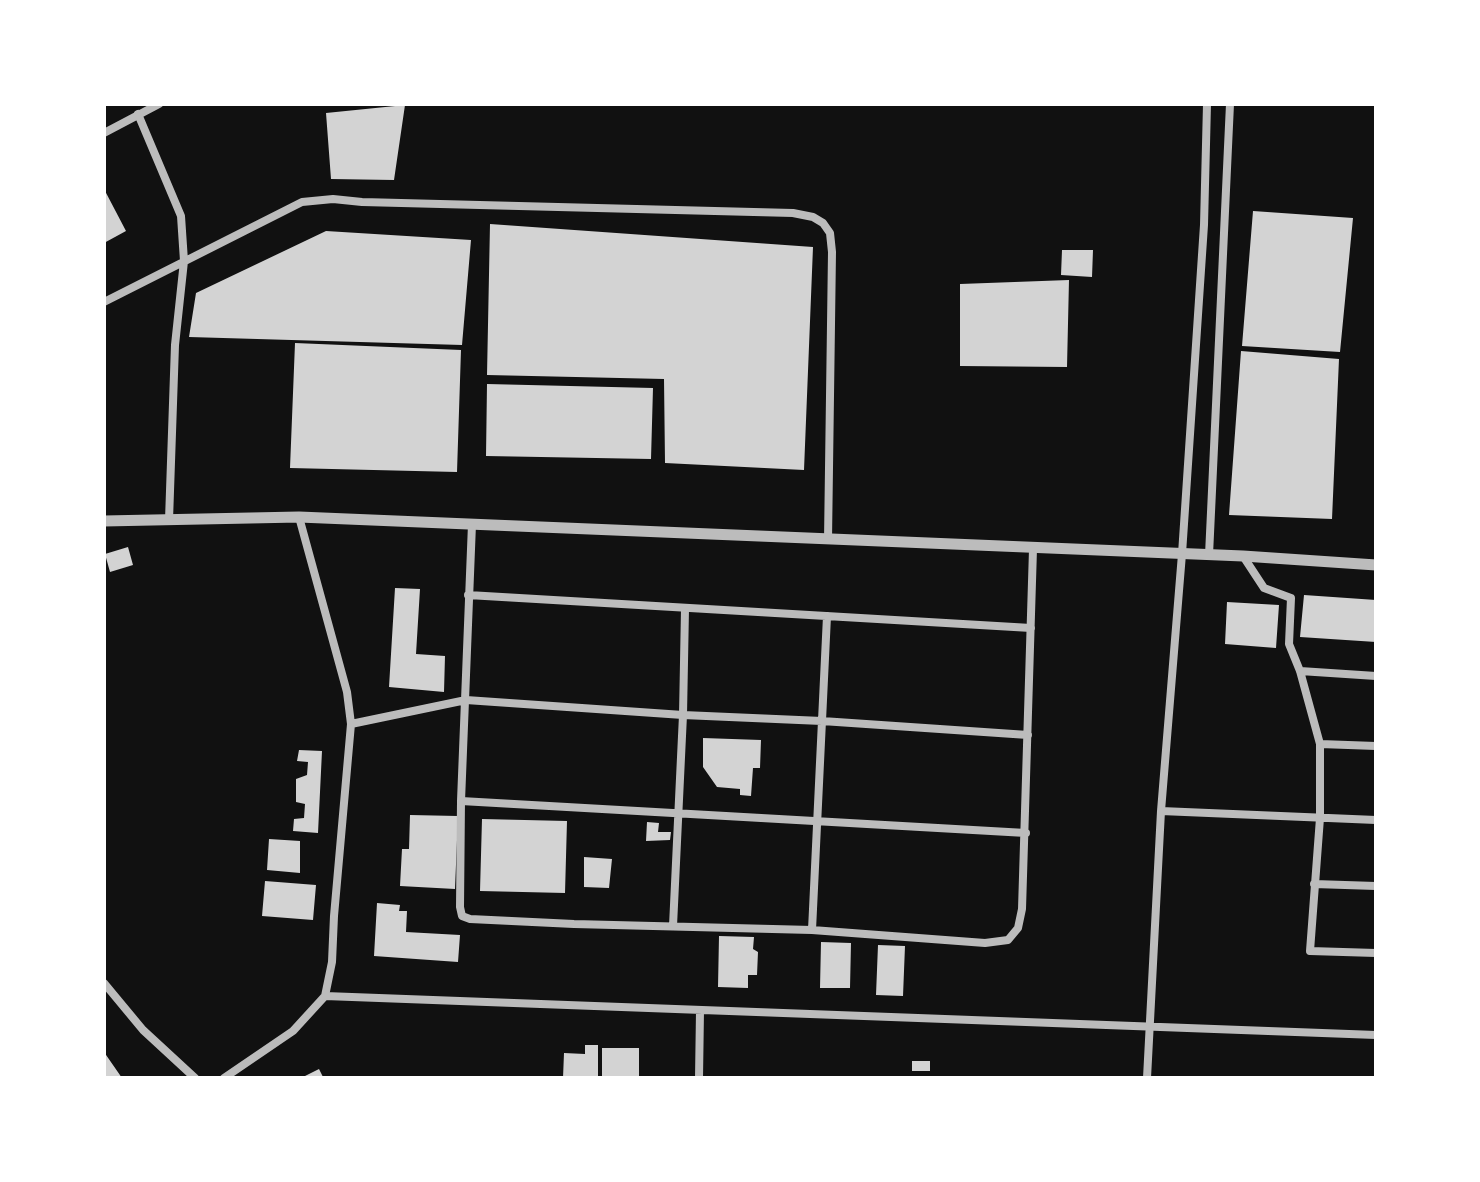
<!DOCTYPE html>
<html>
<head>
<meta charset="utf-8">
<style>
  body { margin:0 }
  #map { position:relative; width:1480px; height:1182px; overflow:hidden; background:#111; font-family:"Golos Text",sans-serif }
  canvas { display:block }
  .frame { position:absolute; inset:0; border:106px solid #fff; pointer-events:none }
</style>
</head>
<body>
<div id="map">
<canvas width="1480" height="1182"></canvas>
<div class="frame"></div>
</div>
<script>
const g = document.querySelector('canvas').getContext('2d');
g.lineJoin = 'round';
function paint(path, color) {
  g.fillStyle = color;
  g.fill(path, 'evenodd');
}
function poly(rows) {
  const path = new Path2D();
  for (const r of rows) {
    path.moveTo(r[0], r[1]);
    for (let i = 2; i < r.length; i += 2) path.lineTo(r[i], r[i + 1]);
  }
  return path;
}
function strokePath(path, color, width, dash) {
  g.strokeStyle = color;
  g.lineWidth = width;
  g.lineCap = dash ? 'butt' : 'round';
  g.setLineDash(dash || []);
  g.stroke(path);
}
paint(poly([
  [405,105,394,180,331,179,326,113],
  [104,189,126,231,104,243],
  [1253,211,1353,218,1340,352,1242,346],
  [490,224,813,247,804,470,665,463,664,379,487,375],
  [326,231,471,240,462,345,189,337,196,293],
  [1062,250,1093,250,1092,277,1061,275],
  [1069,280,1067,367,960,366,960,284],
  [295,343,461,350,457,472,290,468],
  [1241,351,1339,359,1332,519,1229,515],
  [487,384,653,388,651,459,486,456],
  [128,547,133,565,110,572,105,554],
  [395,588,420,589,416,654,445,656,444,692,389,687],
  [1304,595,1376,600,1376,642,1300,637],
  [1227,602,1279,605,1276,648,1225,644],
  [703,738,761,740,760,768,753,768,751,796,740,795,740,789,717,787,703,767],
  [299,750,322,751,318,833,293,831,294,819,304,818,305,804,296,802,296,779,307,775,308,762,297,761],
  [410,815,458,816,455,889,400,886,402,849,409,849],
  [482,819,567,821,565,893,480,891],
  [647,822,659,823,658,832,671,832,670,840,646,841],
  [269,839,300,841,300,873,267,870],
  [584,857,612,859,609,888,584,887],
  [265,881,316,885,313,920,262,916],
  [377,903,400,905,399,911,407,911,406,932,460,935,458,962,374,956],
  [719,936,754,937,753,949,758,952,757,975,748,975,748,988,718,987],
  [821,942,851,943,850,988,820,988],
  [878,945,905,946,903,996,876,995],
  [585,1045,598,1045,598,1078,563,1078,564,1053,585,1054],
  [602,1048,639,1048,639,1078,602,1078],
  [104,1052,122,1078,104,1078],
  [912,1061,930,1061,930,1071,912,1071],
  [319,1069,323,1077,320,1078,301,1078]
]), '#d3d3d3');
strokePath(poly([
  [138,114,181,216,184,261,175,345,169,520],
  [104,133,159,104],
  [104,302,302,202,333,199,362,202,793,213,813,217,823,223,830,233,832,252,828,540],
  [472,524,461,801,460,907,462,916,470,919,574,924,812,930,985,943,1008,940,1018,928,1022,909,1033,549],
  [1209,555,1230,104],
  [1243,556,1264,588,1291,598,1289,644,1300,671,1320,744,1320,818,1310,951,1376,953],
  [468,595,1031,628],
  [1300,671,1376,676],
  [351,724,466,700,683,715,822,721,1028,735],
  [1320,744,1376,746],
  [461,801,1026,833],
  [1161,811,1376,820],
  [1314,884,1376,886],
  [673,926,683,715,685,609],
  [812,930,827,616],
  [104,983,143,1030,195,1078],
  [325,996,1376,1035],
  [224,1078,293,1031,325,996,332,962,334,916,351,724,347,692,299,517],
  [699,1078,700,1011],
  [1147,1078,1161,811,1182,554,1204,225,1207,104]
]), '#bcbcbc', 8);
strokePath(poly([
  [104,521,299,517,1243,556,1376,565]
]), '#bcbcbc', 11);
</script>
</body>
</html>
